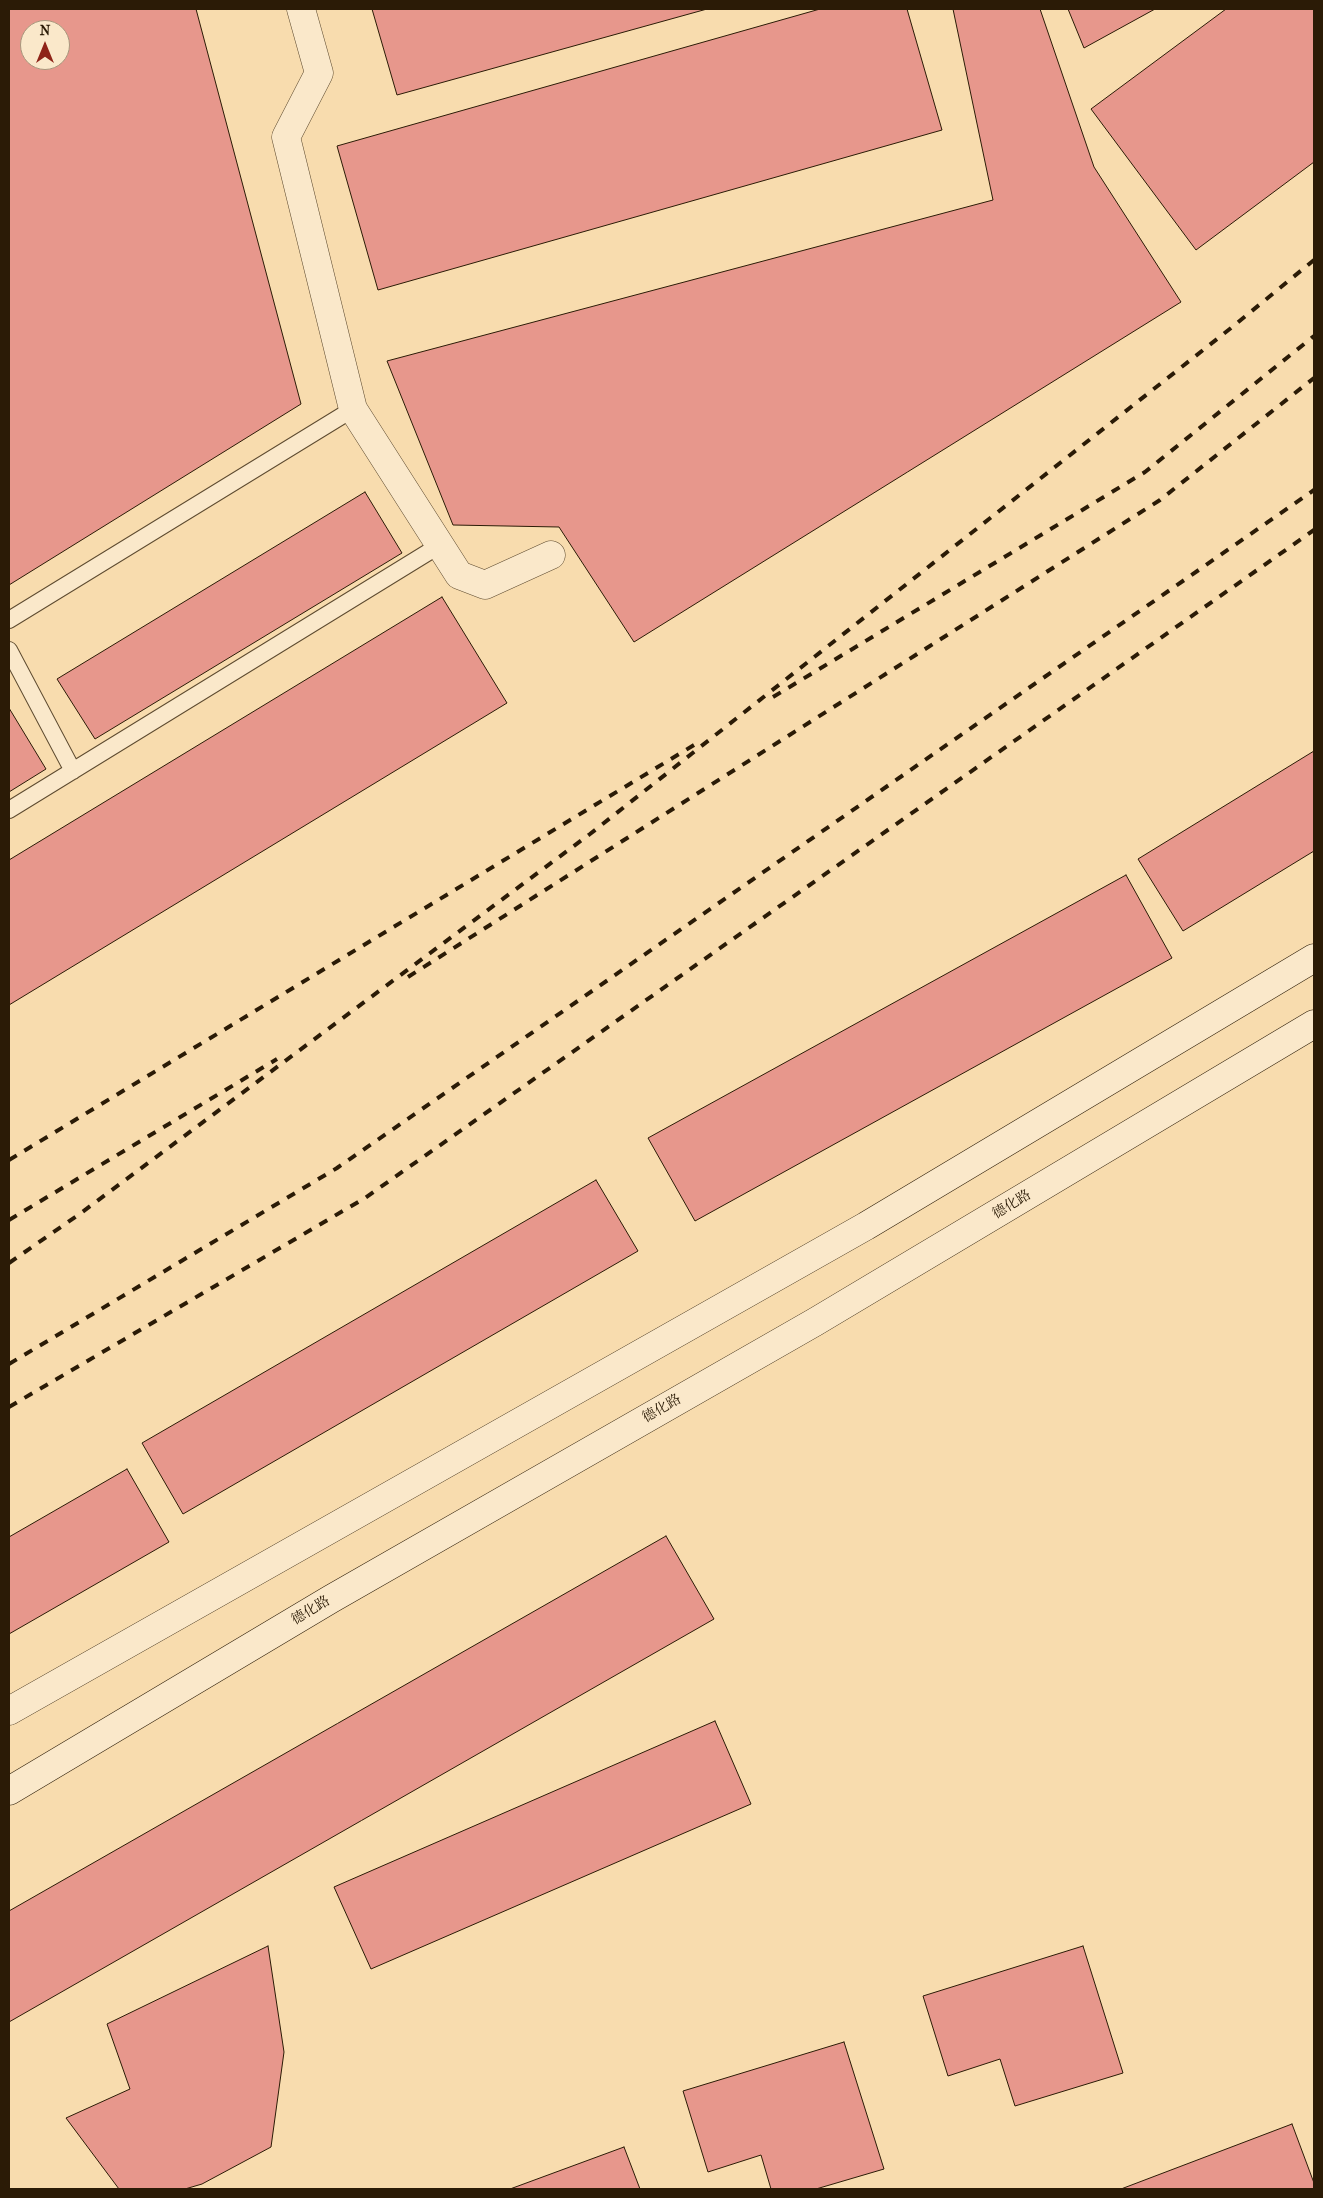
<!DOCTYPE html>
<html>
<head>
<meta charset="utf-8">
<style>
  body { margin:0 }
  #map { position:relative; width:1323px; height:2198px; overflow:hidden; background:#f8dcae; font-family:"IM FELL French Canon",serif }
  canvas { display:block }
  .frame { position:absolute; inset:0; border:10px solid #2b1b06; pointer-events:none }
  .north { position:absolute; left:20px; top:20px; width:50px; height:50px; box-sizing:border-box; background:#fae8ca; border:1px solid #a7967c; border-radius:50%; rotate:0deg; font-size:14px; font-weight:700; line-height:20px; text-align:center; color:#2b1b06 }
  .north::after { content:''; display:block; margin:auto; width:18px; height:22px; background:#8f2418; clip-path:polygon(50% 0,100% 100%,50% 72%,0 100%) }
</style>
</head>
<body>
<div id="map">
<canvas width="1323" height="2198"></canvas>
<div class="frame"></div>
<div class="north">N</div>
</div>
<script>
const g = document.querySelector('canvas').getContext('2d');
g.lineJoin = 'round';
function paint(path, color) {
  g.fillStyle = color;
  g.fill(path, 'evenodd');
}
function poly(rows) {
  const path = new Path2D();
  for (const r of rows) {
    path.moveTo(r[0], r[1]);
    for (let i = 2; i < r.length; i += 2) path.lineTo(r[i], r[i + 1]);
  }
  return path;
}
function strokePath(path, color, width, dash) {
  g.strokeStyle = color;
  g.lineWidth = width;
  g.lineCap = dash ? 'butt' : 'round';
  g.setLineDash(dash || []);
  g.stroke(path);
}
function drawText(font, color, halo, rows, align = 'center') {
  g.font = font + ' "IM FELL French Canon","Noto Serif SC",serif';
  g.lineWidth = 4;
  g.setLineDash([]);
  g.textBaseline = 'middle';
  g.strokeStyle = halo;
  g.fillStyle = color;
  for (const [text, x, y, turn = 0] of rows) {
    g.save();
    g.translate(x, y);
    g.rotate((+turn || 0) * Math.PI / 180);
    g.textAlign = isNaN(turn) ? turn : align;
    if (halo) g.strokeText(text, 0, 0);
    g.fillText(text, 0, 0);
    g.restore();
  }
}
const building = poly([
  [9,9,196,9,301,404,9,585,9,9],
  [30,30,60,30,60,60,30,60,30,30],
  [372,9,707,9,397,95,372,9],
  [820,9,907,9,942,130,378,290,337,146,820,9],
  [953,9,1040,9,1094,167,1181,302,634,642,559,527,453,525,387,361,993,200,953,9],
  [1068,9,1155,9,1084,48,1068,9],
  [1226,9,1314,9,1314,162,1196,250,1091,109,1226,9],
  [365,492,402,553,95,739,57,679,365,492],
  [442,597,507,703,9,1005,9,860,442,597],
  [9,708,46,769,9,792,9,708],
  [1314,751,1314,851,1183,931,1138,859,1314,751],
  [1126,875,1172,958,695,1221,648,1138,1126,875],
  [596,1180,638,1251,183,1514,142,1443,596,1180],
  [127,1469,169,1542,9,1634,9,1537,127,1469],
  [666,1536,714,1619,9,2022,9,1911,666,1536],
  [715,1721,751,1804,371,1969,334,1887,715,1721],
  [268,1946,284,2052,271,2147,202,2184,185,2189,119,2189,66,2118,130,2089,107,2024,268,1946],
  [1083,1946,1123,2073,1015,2106,1000,2059,948,2076,923,1996,1083,1946],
  [844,2042,884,2169,816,2189,771,2189,761,2155,708,2172,683,2091,844,2042],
  [1292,2124,1314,2183,1314,2189,1121,2189,1292,2124],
  [624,2147,640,2189,510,2189,624,2147]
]);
paint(building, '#e7978c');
strokePath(building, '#2b1b06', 1);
const service = poly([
  [9,620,353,409],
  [9,650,73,771],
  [9,810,440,545]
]);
const minor = poly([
  [301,9,319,73,286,137,353,409,459,575,485,585,551,555]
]);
const secondary = poly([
  [9,1711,866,1226,1314,958],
  [9,1791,331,1599,815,1322,1314,1024]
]);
strokePath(service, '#5e4b30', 18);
strokePath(minor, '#5e4b30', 29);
strokePath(secondary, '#2b1b06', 29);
strokePath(service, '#fae8ca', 16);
strokePath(minor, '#fae8ca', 28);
strokePath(secondary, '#fae8ca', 28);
strokePath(poly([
  [773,697,1145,472,1314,336],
  [408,977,1160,500,1314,378],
  [9,1160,694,745],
  [9,1220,277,1059],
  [9,1263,81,1213,590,834,1231,328,1314,260],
  [9,1364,337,1168,1314,490],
  [9,1407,365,1198,1314,530]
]), '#2b1b06', 4, [9, 9]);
drawText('14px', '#2b1b06', '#fae8ca', [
  ["德化路",1012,1205,-31],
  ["德化路",662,1409,-30],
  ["德化路",311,1611,-31]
]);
</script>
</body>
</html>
